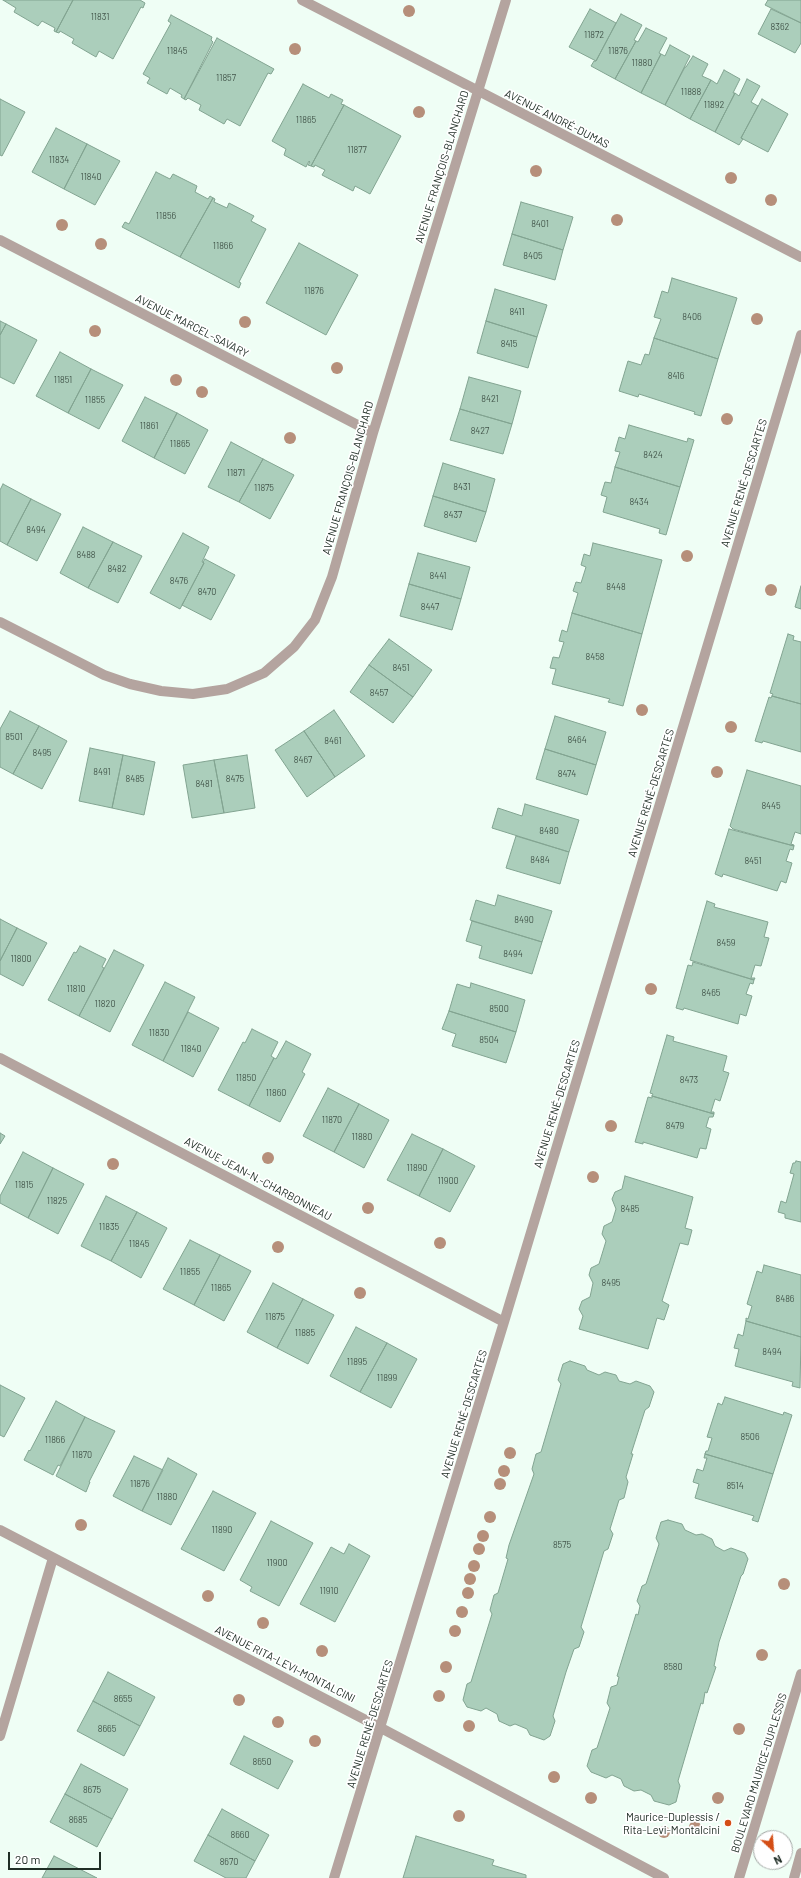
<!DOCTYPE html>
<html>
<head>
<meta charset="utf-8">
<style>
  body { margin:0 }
  #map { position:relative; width:801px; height:1878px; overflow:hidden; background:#effef5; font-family:Barlow,sans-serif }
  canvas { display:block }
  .north { position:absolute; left:753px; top:1830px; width:40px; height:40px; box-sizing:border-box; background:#fff; border:1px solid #a6aba8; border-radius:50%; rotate:154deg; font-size:11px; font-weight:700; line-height:16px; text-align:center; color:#202e26 }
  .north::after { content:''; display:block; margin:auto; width:14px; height:18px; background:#d44e15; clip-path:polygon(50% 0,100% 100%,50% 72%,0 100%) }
  .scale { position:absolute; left:8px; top:1852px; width:93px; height:18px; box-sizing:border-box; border:2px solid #202e26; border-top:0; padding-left:5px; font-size:12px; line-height:14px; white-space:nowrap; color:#202e26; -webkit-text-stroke:3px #fff; paint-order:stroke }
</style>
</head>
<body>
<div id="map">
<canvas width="801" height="1878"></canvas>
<div class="north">N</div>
<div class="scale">20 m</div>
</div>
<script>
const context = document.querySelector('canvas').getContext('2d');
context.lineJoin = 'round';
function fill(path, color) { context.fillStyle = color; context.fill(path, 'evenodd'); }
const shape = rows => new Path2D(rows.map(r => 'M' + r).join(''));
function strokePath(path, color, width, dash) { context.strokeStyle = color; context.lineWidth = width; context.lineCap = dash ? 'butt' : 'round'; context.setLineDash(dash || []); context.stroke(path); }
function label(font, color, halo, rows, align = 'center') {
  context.font = font + ' Barlow,sans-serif'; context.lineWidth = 3.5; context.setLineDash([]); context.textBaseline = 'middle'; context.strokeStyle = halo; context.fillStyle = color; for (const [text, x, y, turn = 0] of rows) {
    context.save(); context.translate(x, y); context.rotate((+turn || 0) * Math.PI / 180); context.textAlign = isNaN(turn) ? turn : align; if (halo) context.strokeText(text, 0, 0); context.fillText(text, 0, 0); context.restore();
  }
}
const building = shape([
  [3,0,73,0,56,32,54,31,55,28,42,21,38,26,14,12,16,8,3,0],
  [73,0,140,0,145,3,143,8,141,7,113,59,99,51,96,57,72,43,74,39,60,31,59,33,56,32,73,0],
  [768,0,801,0,801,23,765,5,768,0],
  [590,9,616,23,596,61,569,47,590,9],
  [771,9,801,23,801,43,795,53,758,34,771,9],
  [621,14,642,25,634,40,636,41,615,79,591,66,594,61,596,61,621,14],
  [171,15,212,37,211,40,213,42,184,99,181,97,182,95,170,88,167,94,147,83,150,78,143,74,171,23,168,21,171,15],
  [646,28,667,38,659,53,661,54,641,93,615,79,636,41,638,42,646,28],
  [217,38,274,69,271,74,268,73,240,126,227,119,224,124,199,110,201,105,188,98,186,100,184,99,217,38],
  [670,45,690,56,665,105,641,93,661,54,665,56,670,45],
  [693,56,708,64,702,76,711,80,690,119,665,105,685,67,686,67,693,56],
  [724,70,740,79,733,93,735,93,715,132,690,119,711,80,717,84,724,70],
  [747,79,760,86,751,102,758,106,741,138,743,139,739,145,715,132,735,93,739,96,747,79],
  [303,84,329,98,331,94,343,100,341,104,344,105,311,166,308,165,310,162,309,161,306,167,284,155,286,149,272,141,303,84],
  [0,99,25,112,2,156,0,155,0,99],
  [762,99,788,114,768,152,741,138,762,99],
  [344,105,401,136,370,194,355,186,353,191,322,175,325,170,315,165,314,167,311,166,344,105],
  [56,128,87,144,64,189,32,172,56,128],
  [87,144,120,161,95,205,64,189,87,144],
  [156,172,170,179,173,174,197,186,195,192,208,199,210,196,213,198,180,257,122,227,125,222,129,224,156,172],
  [213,198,215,199,214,202,227,208,229,203,254,216,251,221,266,229,239,282,241,283,239,288,180,257,213,198],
  [521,202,573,217,563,250,512,234,521,202],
  [512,234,563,250,555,280,503,265,512,234],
  [299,243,358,275,326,335,266,303,299,243],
  [672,278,737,298,718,359,654,338,661,319,654,317,662,291,668,293,672,278],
  [495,289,547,305,537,337,486,321,495,289],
  [0,321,6,324,0,335,0,321],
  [486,321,537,337,528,368,477,353,486,321],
  [6,324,37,340,14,384,0,377,0,335,6,324],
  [654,338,718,359,701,416,694,414,695,412,639,394,638,397,619,391,628,361,641,365,645,354,649,355,654,338],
  [60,352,91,369,68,413,36,396,60,352],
  [91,369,123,385,99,429,68,413,91,369],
  [469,377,521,391,512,424,460,409,469,377],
  [145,397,177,413,154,458,122,441,145,397],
  [460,409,512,424,503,454,450,440,460,409],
  [177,413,208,430,185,474,154,458,177,413],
  [629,425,687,442,688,438,694,440,680,487,615,467,620,452,615,451,619,437,625,439,629,425],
  [231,442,263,459,239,502,208,487,231,442],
  [263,459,294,475,270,519,239,502,263,459],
  [443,463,495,479,486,512,433,496,443,463],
  [615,467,680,487,666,535,659,533,660,529,603,512,607,497,601,495,605,482,611,483,615,467],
  [3,484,31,499,7,545,0,541,0,490,3,484],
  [433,496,486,512,476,542,424,526,433,496],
  [31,499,61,514,37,561,7,545,31,499],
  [83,527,113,542,88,588,60,573,83,527],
  [183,533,209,547,202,562,204,563,180,609,150,593,183,533],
  [113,542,142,556,118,603,88,588,113,542],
  [593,543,662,560,642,634,572,613,578,593,573,591,576,582,581,583,586,567,581,565,584,554,590,556,593,543],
  [418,553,470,567,461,599,409,584,418,553],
  [205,559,235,575,211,620,182,605,204,563,203,562,205,559],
  [409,584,461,599,452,630,400,616,409,584],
  [801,586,801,609,795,607,801,586],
  [572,613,642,634,623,706,608,702,610,699,552,684,556,669,550,668,553,657,559,658,564,642,559,641,562,630,567,632,572,613],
  [788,634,794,636,793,640,801,642,801,704,772,696,773,694,770,693,788,634],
  [389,639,432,670,413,697,369,665,389,639],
  [369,665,413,697,393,723,350,692,369,665],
  [772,696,801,704,801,752,763,741,762,743,755,741,769,697,771,698,772,696],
  [334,710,365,756,335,777,304,731,334,710],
  [10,711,39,726,13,774,0,767,0,729,10,711],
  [555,716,606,732,596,765,545,749,555,716],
  [39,726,67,741,42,789,13,774,39,726],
  [304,731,335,777,307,797,275,750,304,731],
  [90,748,123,755,112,808,79,801,90,748],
  [545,749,596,765,587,795,536,779,545,749],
  [123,755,155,762,144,815,112,808,123,755],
  [247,755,255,808,224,813,214,760,247,755],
  [214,760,224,813,192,818,183,765,214,760],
  [747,770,801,786,801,834,795,832,791,844,794,845,794,846,733,829,730,826,747,770],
  [525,804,579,820,569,852,492,828,498,808,522,816,525,804],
  [729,829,794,846,793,850,790,849,786,861,792,863,786,883,781,881,777,891,723,874,722,877,715,874,729,829],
  [516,836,569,852,560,884,506,868,516,836],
  [498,895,552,911,542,942,470,920,476,900,495,906,498,895],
  [707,901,715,904,714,907,768,922,764,937,769,938,761,966,755,965,751,978,755,978,754,980,690,960,707,901],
  [0,919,17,928,0,961,0,919],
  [472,921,542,942,532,974,479,958,482,946,466,941,472,921],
  [17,928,47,943,23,986,0,974,0,961,17,928],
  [80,946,106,959,102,967,104,968,79,1016,48,1000,74,952,76,953,80,946],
  [114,950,144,965,110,1032,79,1016,114,950],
  [693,962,754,980,753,984,750,983,746,994,752,996,746,1016,740,1014,738,1024,684,1008,683,1010,676,1008,688,965,692,966,693,962],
  [165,982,195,997,163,1061,132,1045,165,982],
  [471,983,525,1000,516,1032,449,1011,457,984,470,988,471,983],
  [449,1011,516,1032,506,1063,452,1046,456,1034,442,1029,449,1011],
  [188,1012,219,1028,193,1077,163,1061,188,1012],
  [252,1029,278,1042,271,1056,274,1058,249,1106,218,1090,243,1042,245,1043,252,1029],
  [667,1035,674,1037,673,1041,727,1056,723,1071,729,1073,720,1101,715,1099,711,1112,714,1112,714,1114,652,1096,653,1094,650,1093,667,1035],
  [286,1041,311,1054,302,1072,305,1074,280,1122,249,1106,274,1058,276,1059,286,1041],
  [328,1088,359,1104,334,1152,303,1136,328,1088],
  [652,1096,714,1114,713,1117,709,1117,706,1127,711,1129,706,1149,700,1148,697,1158,643,1142,643,1144,635,1142,648,1097,652,1098,652,1096],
  [359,1104,389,1120,364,1168,334,1152,359,1104],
  [0,1133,5,1136,0,1144,0,1133],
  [412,1134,443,1149,419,1196,387,1180,412,1134],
  [443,1149,475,1166,450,1212,419,1196,443,1149],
  [23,1152,53,1168,28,1218,0,1203,0,1196,23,1152],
  [796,1161,801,1162,801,1222,785,1218,785,1214,778,1212,781,1201,786,1203,794,1174,790,1173,793,1163,795,1163,796,1161],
  [53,1168,84,1184,58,1234,28,1218,53,1168],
  [625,1176,693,1197,685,1228,692,1230,688,1245,680,1243,662,1301,669,1305,664,1320,657,1318,648,1349,579,1329,583,1316,579,1309,582,1301,590,1297,593,1283,589,1275,591,1268,599,1264,606,1241,602,1234,604,1226,612,1222,616,1209,612,1199,615,1192,622,1189,625,1176],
  [106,1196,137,1212,111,1261,81,1246,106,1196],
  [137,1212,167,1228,141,1278,111,1261,137,1212],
  [190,1240,220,1255,194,1305,163,1289,190,1240],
  [220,1255,251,1271,224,1321,194,1305,220,1255],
  [764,1265,801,1275,801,1337,746,1321,746,1318,748,1319,752,1306,747,1304,757,1271,762,1273,764,1265],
  [273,1283,303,1299,277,1348,247,1332,273,1283],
  [303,1299,334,1315,308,1364,277,1348,303,1299],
  [746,1321,801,1337,800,1388,792,1386,793,1382,735,1366,739,1349,734,1348,738,1334,743,1336,746,1321],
  [356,1327,387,1343,360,1392,330,1376,356,1327],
  [387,1343,417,1359,391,1408,360,1392,387,1343],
  [570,1361,585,1366,587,1370,599,1375,605,1372,616,1375,619,1381,630,1384,636,1381,650,1386,654,1392,649,1407,645,1410,631,1454,633,1454,626,1477,628,1482,624,1498,619,1500,610,1529,613,1534,608,1549,604,1551,581,1627,584,1632,579,1647,574,1649,566,1672,553,1716,555,1721,550,1736,544,1740,530,1735,527,1729,515,1724,510,1726,499,1721,497,1714,486,1708,481,1711,467,1707,463,1700,467,1684,471,1682,492,1614,490,1610,494,1595,498,1593,508,1559,506,1558,509,1545,534,1474,532,1469,536,1454,541,1452,561,1384,558,1380,563,1364,570,1361],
  [0,1385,25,1398,4,1437,0,1435,0,1385],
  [725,1397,783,1415,784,1412,792,1415,773,1474,705,1454,706,1451,708,1451,712,1438,707,1437,718,1403,722,1405,725,1397],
  [56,1401,85,1417,60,1466,58,1465,53,1475,24,1460,29,1450,30,1451,56,1401],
  [85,1417,115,1431,89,1482,90,1482,86,1492,56,1476,85,1417],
  [705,1454,773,1474,758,1522,752,1520,754,1516,695,1498,699,1484,693,1482,697,1469,703,1471,707,1458,704,1458,705,1454],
  [134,1456,163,1470,142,1511,113,1496,134,1456],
  [168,1458,197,1474,171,1525,142,1511,168,1458],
  [213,1491,256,1513,224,1571,181,1549,213,1491],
  [668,1520,682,1524,685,1530,696,1535,702,1534,712,1539,715,1546,724,1551,731,1548,745,1553,748,1559,743,1574,741,1576,719,1642,714,1666,716,1667,707,1693,705,1692,703,1704,701,1703,678,1781,680,1786,676,1802,669,1805,654,1801,651,1795,641,1790,634,1791,624,1786,621,1779,612,1775,606,1778,591,1772,587,1766,592,1750,597,1748,610,1708,607,1703,611,1687,617,1685,619,1677,617,1676,636,1614,638,1615,640,1606,637,1601,642,1586,646,1584,659,1544,656,1538,661,1522,668,1520],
  [271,1521,313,1543,279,1606,250,1591,252,1587,240,1580,271,1521],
  [349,1544,370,1556,335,1622,300,1604,331,1547,344,1554,349,1544],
  [108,1672,155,1697,140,1726,93,1701,108,1672],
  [93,1701,140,1726,124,1756,77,1731,93,1701],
  [244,1736,293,1761,278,1789,230,1764,244,1736],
  [81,1764,128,1789,112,1819,65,1794,81,1764],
  [65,1794,112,1819,97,1847,50,1822,65,1794],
  [222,1809,269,1835,255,1861,208,1835,222,1809],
  [208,1835,255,1861,246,1878,226,1878,194,1861,208,1835],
  [416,1836,494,1860,492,1865,526,1875,526,1878,403,1878,416,1836],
  [54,1856,97,1878,42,1878,54,1856]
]);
const minor = shape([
  [0,240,373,433],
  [0,622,104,675,130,684,161,691,193,694,227,689,264,673,294,647,315,620,332,577,373,433,506,0],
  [0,1058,504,1322],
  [0,1530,381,1728,664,1878],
  [0,1736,53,1558],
  [334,1878,504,1322,801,335]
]);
const tertiary = shape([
  [302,0,801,257],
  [739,1878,801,1674],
  [794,1878,801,1853]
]);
const trees = [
  [409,11],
  [295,49],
  [419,112],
  [536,171],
  [731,178],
  [771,200],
  [617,220],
  [62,225],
  [101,244],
  [757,319],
  [245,322],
  [95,331],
  [337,368],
  [176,380],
  [202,392],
  [727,419],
  [290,438],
  [687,556],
  [771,590],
  [642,710],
  [731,727],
  [717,772],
  [651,989],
  [611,1126],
  [268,1158],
  [113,1164],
  [593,1177],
  [368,1208],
  [440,1243],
  [278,1247],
  [360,1293],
  [510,1453],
  [504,1471],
  [500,1484],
  [490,1517],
  [81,1525],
  [483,1536],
  [479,1549],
  [474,1566],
  [470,1579],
  [784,1584],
  [468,1593],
  [208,1596],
  [462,1612],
  [263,1623],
  [455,1631],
  [322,1651],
  [762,1655],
  [446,1667],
  [439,1696],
  [239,1700],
  [278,1722],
  [469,1726],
  [739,1729],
  [315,1741],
  [554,1777],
  [591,1798],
  [718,1798],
  [459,1816],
  [695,1827],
  [664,1832]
];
const markers = [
  [728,1823,4,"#d44e15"]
];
const numberNames = [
  ["11831",100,17],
  ["8362",780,27],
  ["11872",594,35],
  ["11845",177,51],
  ["11876",618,51],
  ["11880",642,63],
  ["11857",226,78],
  ["11888",691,92],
  ["11892",714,105],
  ["11865",306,120],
  ["11877",357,150],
  ["11834",59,160],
  ["11840",91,177],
  ["11856",166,216],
  ["8401",540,224],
  ["11866",223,246],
  ["8405",533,256],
  ["11876",314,291],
  ["8411",517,312],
  ["8406",692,317],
  ["8415",509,344],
  ["8416",676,376],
  ["11851",63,380],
  ["8421",490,399],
  ["11855",95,400],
  ["11861",149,426],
  ["8427",480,431],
  ["11865",180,444],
  ["8424",653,455],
  ["11871",236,473],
  ["8431",462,487],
  ["11875",264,488],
  ["8434",639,502],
  ["8437",453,515],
  ["8494",36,530],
  ["8488",86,555],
  ["8482",117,569],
  ["8441",438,576],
  ["8476",179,581],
  ["8448",616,587],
  ["8470",207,592],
  ["8447",430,607],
  ["8458",595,657],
  ["8451",401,668],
  ["8457",379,693],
  ["8501",14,737],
  ["8464",577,740],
  ["8461",333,741],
  ["8495",42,753],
  ["8467",303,760],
  ["8491",102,772],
  ["8474",567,774],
  ["8485",135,779],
  ["8475",235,779],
  ["8481",204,784],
  ["8445",771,806],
  ["8480",549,831],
  ["8484",540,860],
  ["8451",753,861],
  ["8490",524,920],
  ["8459",726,943],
  ["8494",513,954],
  ["11800",21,959],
  ["11810",76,989],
  ["8465",711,993],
  ["11820",105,1004],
  ["8500",499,1009],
  ["11830",159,1033],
  ["8504",489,1040],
  ["11840",191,1049],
  ["11850",246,1078],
  ["8473",689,1080],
  ["11860",276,1093],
  ["11870",332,1120],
  ["8479",675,1126],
  ["11880",362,1137],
  ["11890",417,1168],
  ["11900",448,1181],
  ["11815",24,1185],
  ["11825",57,1201],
  ["8485",630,1209],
  ["11835",109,1227],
  ["11845",139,1244],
  ["11855",190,1272],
  ["8495",611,1283],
  ["11865",221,1288],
  ["8486",785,1299],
  ["11875",275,1317],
  ["11885",305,1333],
  ["8494",772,1352],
  ["11895",357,1362],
  ["11899",387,1378],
  ["8506",750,1437],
  ["11866",55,1440],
  ["11870",82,1455],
  ["11876",140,1484],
  ["8514",735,1486],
  ["11880",167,1497],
  ["11890",222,1530],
  ["8575",562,1545],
  ["11900",277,1563],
  ["11910",329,1591],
  ["8580",673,1667],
  ["8655",123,1699],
  ["8665",107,1729],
  ["8650",262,1762],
  ["8675",92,1790],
  ["8685",78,1820],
  ["8660",240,1835],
  ["8670",229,1862]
];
const streetNames = [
  ["AVENUE ANDRÉ-DUMAS",557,119,27],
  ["AVENUE FRANÇOIS-BLANCHARD",442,167,-73],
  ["AVENUE MARCEL-SAVARY",192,326,27],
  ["AVENUE FRANÇOIS-BLANCHARD",348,478,-74],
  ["AVENUE RENÉ-DESCARTES",744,483,-73],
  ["AVENUE RENÉ-DESCARTES",651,793,-73],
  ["AVENUE RENÉ-DESCARTES",557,1104,-73],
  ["AVENUE JEAN-N.-CHARBONNEAU",258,1179,28],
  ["AVENUE RENÉ-DESCARTES",464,1414,-73],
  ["AVENUE RITA-LEVI-MONTALCINI",285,1664,27],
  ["AVENUE RENÉ-DESCARTES",370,1724,-73],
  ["BOULEVARD MAURICE-DUPLESSIS",759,1773,-73]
];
const poiNames = [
  ["Maurice-Duplessis /",720,1817],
  ["Rita-Levi-Montalcini",720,1830]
];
fill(building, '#abcebb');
strokePath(building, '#82a491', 1);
strokePath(minor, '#b4a49f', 10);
strokePath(tertiary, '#b4a49f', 10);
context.fillStyle = '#b68f7a';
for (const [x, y] of trees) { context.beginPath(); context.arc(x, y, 6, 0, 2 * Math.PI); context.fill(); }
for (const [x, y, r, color] of markers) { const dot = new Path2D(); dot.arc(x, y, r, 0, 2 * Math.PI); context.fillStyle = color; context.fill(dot); strokePath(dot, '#fff', 1.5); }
label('9px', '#43564b', null, numberNames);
label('11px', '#202e26', '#fff', streetNames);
label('11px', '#202e26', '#fff', poiNames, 'right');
</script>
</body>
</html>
